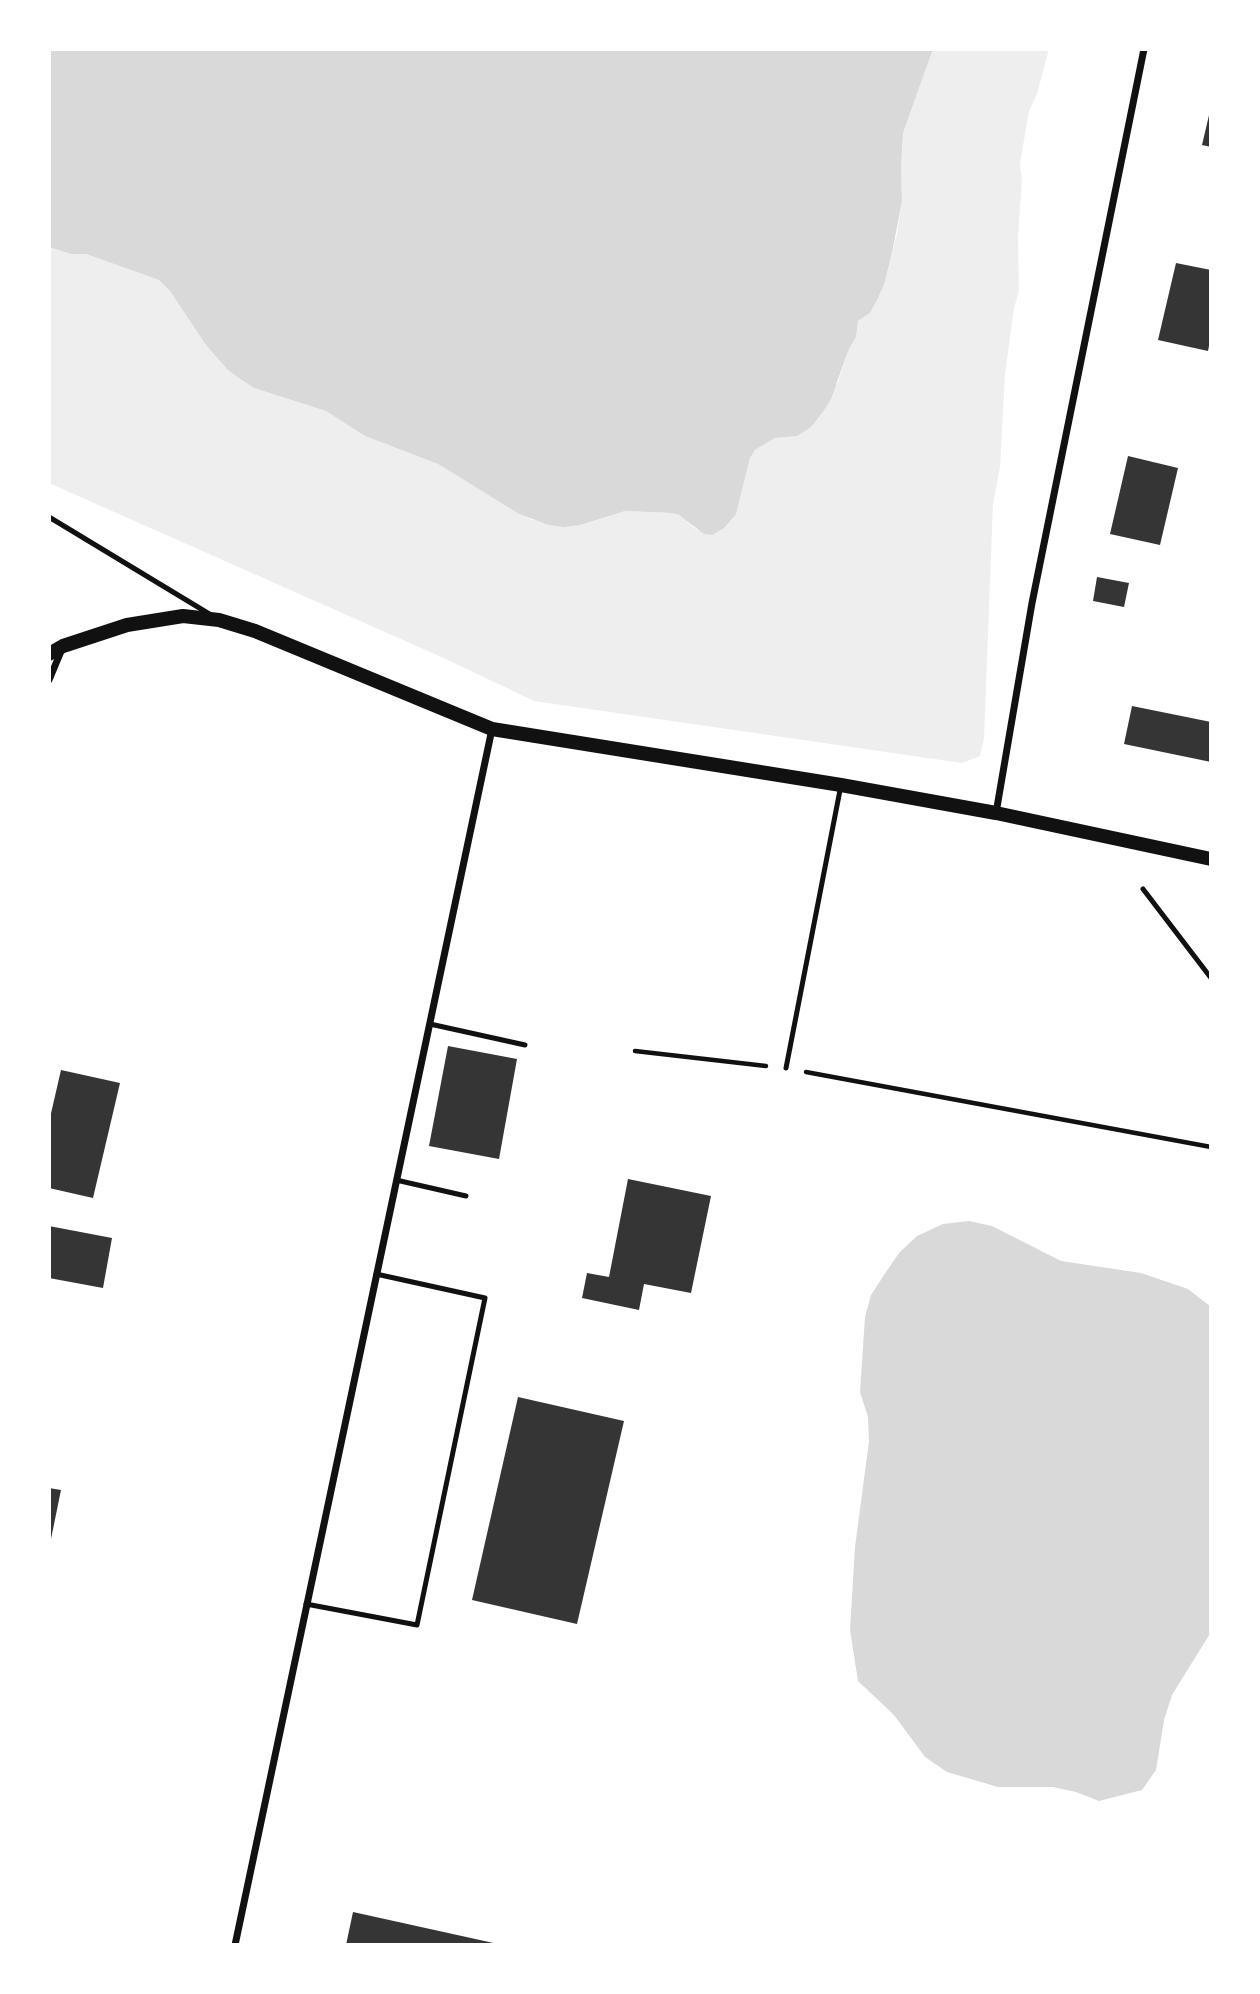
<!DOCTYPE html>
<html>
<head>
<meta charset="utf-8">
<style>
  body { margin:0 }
  #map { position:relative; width:1260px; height:1994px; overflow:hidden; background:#fff; font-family:Overpass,sans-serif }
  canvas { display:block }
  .frame { position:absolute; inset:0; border:51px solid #fff; pointer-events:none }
</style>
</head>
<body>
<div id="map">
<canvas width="1260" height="1994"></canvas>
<div class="frame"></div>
</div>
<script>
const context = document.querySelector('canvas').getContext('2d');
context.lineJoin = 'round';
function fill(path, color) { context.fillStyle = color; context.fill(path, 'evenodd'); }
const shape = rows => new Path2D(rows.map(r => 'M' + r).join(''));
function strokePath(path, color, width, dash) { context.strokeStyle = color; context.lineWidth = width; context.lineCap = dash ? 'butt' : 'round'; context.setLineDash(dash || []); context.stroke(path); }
const green = shape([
  [933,49,1049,49,1037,94,1029,111,1020,163,1022,180,1018,237,1019,291,1014,308,1005,374,1000,467,993,504,984,739,980,756,962,763,534,701,448,660,49,483,49,247,71,254,86,254,159,280,170,291,206,345,254,388,326,411,365,436,438,464,519,514,533,520,580,525,625,511,672,513,679,515,697,530,738,506,750,458,755,450,775,438,797,436,838,382,848,351,856,337,858,321,870,313,885,282,897,233,902,201,901,167,903,133]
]);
const water = shape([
  [49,49,933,49,903,133,901,167,902,201,893,248,885,282,878,298,870,313,858,321,856,337,848,351,831,399,822,413,811,427,797,436,775,438,755,450,750,458,736,514,724,528,712,535,704,534,679,515,672,513,625,511,580,525,564,527,549,525,519,514,438,464,365,436,326,411,254,388,242,380,228,370,206,345,170,291,159,280,86,254,71,254,49,247],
  [969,1221,992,1226,1061,1261,1141,1273,1188,1289,1211,1307,1211,1632,1172,1695,1164,1720,1156,1770,1142,1790,1099,1801,1076,1792,1053,1787,998,1787,947,1772,925,1757,894,1715,858,1681,850,1630,855,1547,869,1441,868,1417,860,1392,865,1317,871,1295,886,1272,899,1253,917,1236,943,1224]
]);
const building = shape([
  [1210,111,1211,111,1211,147,1202,145],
  [1176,263,1211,270,1211,336,1208,351,1158,340],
  [1128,456,1178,468,1160,545,1110,534],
  [1097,577,1129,583,1124,607,1093,601],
  [1132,706,1211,722,1211,762,1124,744],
  [448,1046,517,1059,499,1159,429,1146],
  [61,1070,120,1083,93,1198,49,1188,49,1122],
  [628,1179,711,1196,691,1293,644,1284,639,1310,582,1298,587,1273,609,1277],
  [49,1226,112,1238,103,1288,49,1278],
  [518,1397,624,1421,577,1624,472,1600],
  [49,1488,61,1490,51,1539,49,1539],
  [353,1912,498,1944,498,1945,346,1945]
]);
const path = shape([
  [635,1051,766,1066],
  [806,1072,1211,1147]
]);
const service = shape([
  [49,517,211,615],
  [1143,889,1211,978],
  [430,1024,525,1045],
  [786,1068,841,785],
  [396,1180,466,1196],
  [306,1604,417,1625,485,1298,376,1274]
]);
const minor = shape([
  [49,680,62,649],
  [996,813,1032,603,1144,49],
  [235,1945,492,729]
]);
const secondary = shape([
  [49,654,63,646,127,625,183,616,219,620,255,631,492,729,841,785,996,813,1211,859]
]);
fill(green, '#eee');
fill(water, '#d9d9d9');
fill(building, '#353535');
strokePath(path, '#111', 4.5);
strokePath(service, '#111', 5);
strokePath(minor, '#111', 7);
strokePath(secondary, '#111', 14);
</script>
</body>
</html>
